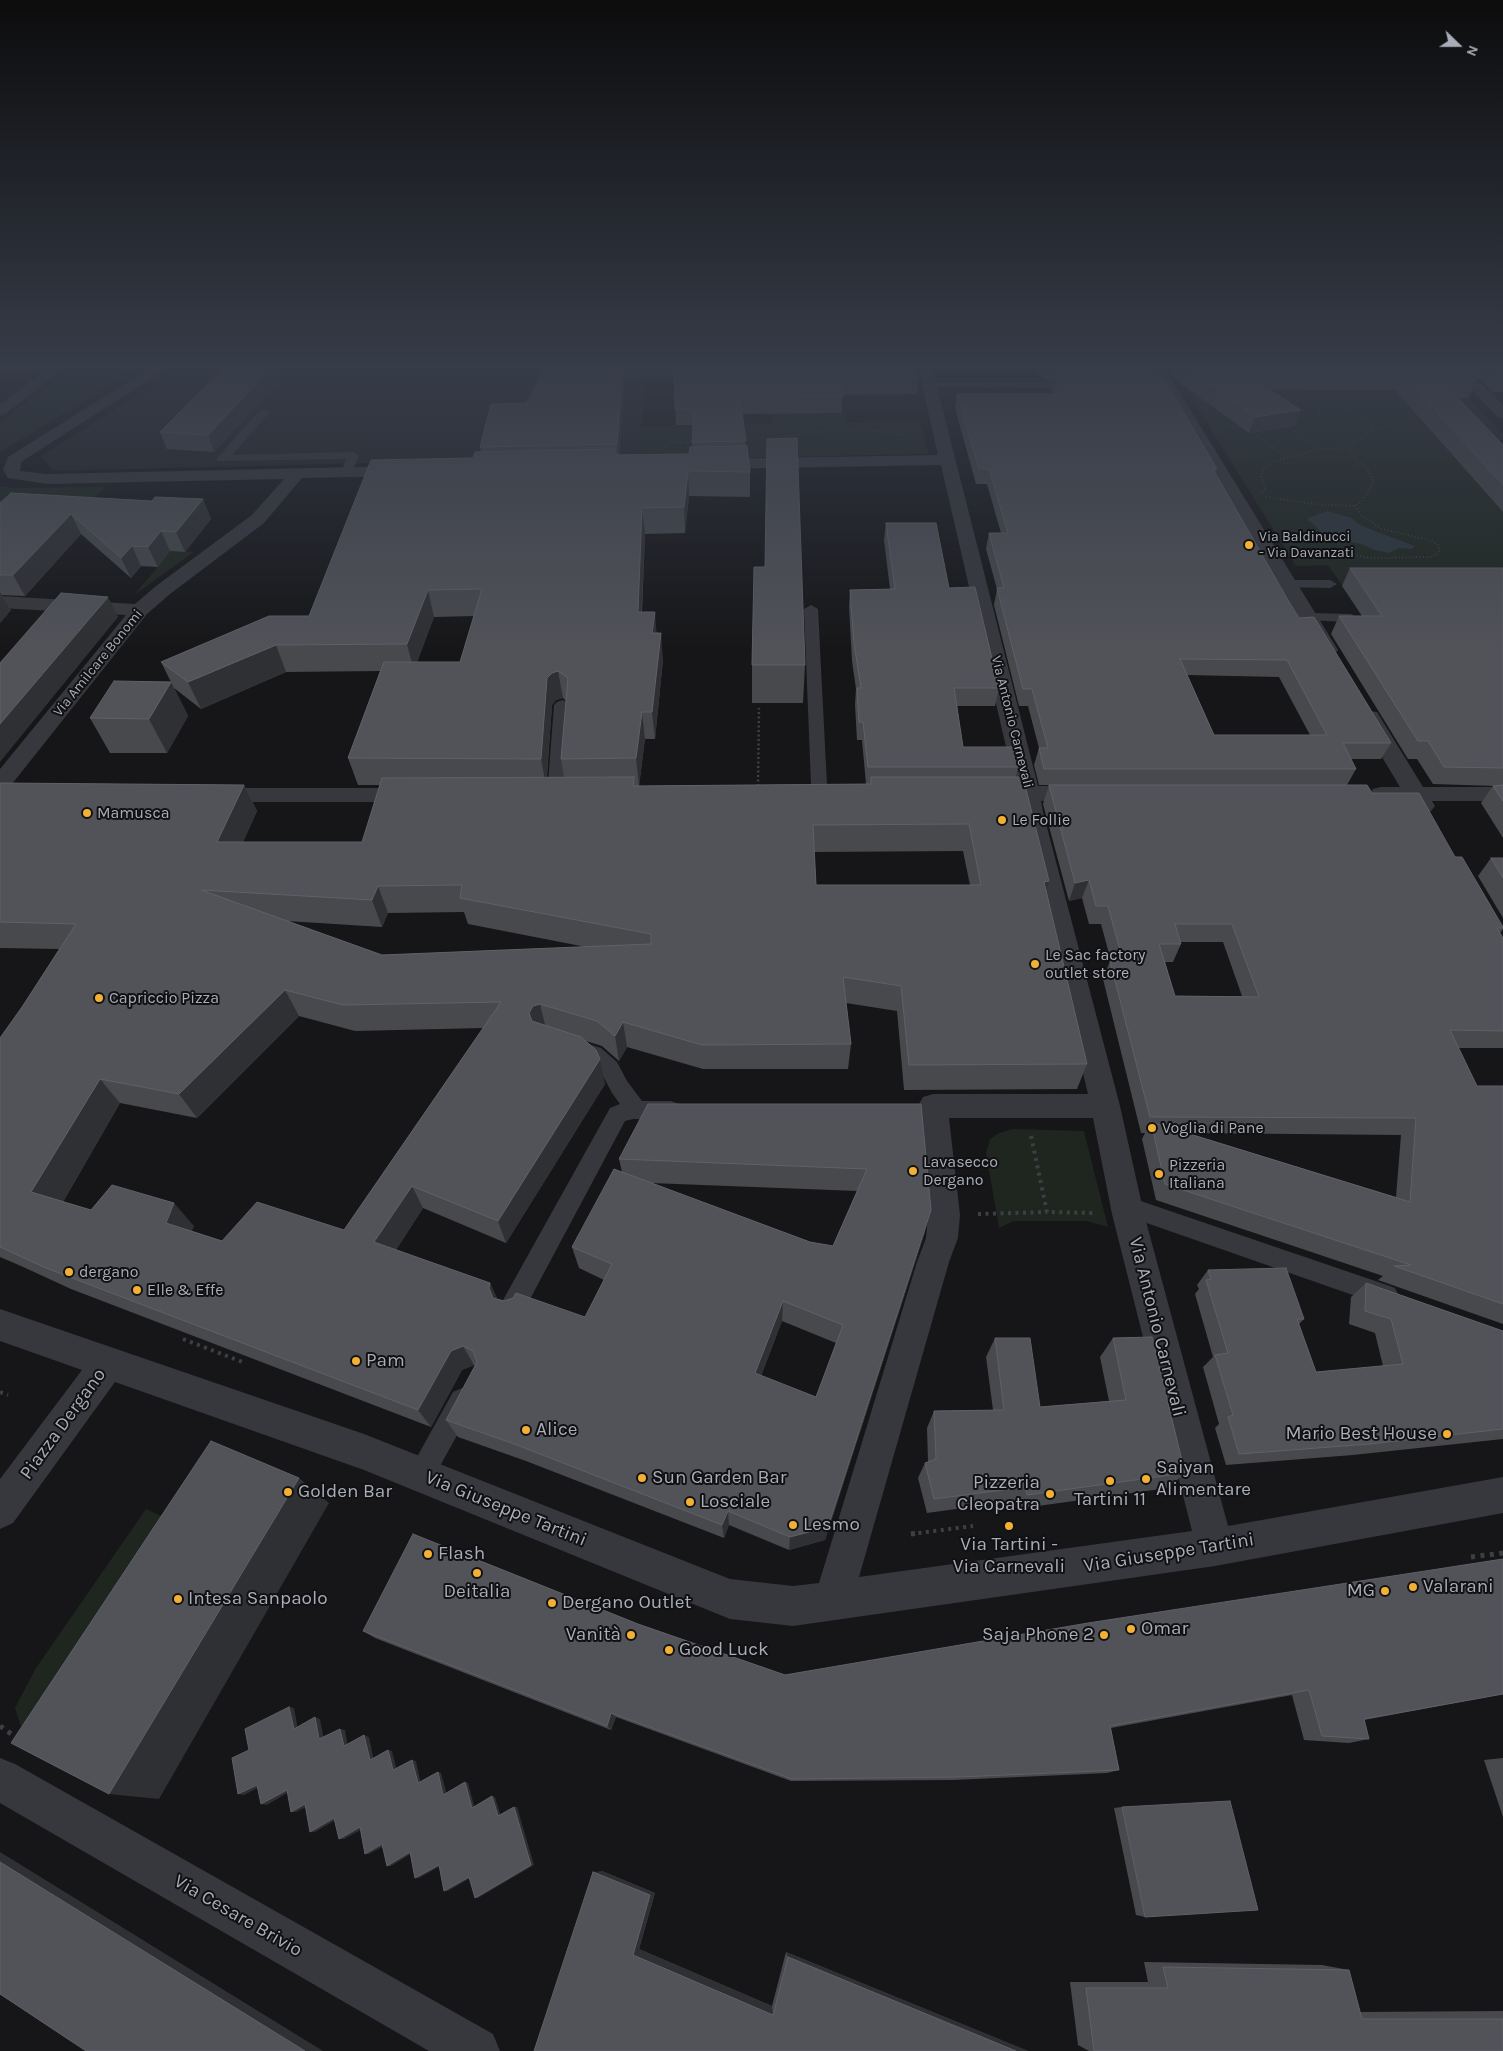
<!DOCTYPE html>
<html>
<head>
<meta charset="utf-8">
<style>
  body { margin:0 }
  #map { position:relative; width:1503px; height:2051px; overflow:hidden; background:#161618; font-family:Karla,sans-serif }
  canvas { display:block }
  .north { position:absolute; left:1433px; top:20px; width:50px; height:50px; -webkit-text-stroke:4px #111113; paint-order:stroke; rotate:112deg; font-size:14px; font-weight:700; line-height:20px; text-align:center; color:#a8adb8 }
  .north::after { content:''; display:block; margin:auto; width:18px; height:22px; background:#a8adb8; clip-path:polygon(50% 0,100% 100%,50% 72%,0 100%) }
</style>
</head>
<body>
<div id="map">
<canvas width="1503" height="2051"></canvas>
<div class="north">N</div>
</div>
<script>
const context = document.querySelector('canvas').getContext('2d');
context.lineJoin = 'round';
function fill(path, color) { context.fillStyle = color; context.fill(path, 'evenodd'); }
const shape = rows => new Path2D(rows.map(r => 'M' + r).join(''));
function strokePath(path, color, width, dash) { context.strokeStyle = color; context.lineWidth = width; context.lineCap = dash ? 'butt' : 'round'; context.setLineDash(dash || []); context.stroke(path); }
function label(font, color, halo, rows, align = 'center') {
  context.font = font + ' Karla,sans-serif'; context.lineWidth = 4; context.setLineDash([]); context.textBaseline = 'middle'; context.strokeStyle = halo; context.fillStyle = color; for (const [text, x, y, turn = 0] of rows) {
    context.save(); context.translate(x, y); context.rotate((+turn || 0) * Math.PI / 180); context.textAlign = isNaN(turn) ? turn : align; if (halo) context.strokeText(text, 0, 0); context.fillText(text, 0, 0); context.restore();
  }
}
const built = shape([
  [183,367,668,367,645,377,641,460,450,461,53,471,41,456]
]);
const green = shape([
  [74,367,141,367,0,452,0,422],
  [1311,390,1427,390,1434,398,1468,398,1503,434,1503,440,1440,441,1503,512,1503,585,1342,585,1328,565,1296,566,1189,394],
  [845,413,847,422,920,421,929,454,641,460,641,426,772,423,771,414],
  [363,432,359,444,296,446,301,435],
  [287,434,281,449,252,451,259,435],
  [0,486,13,488,105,487,76,516,0,512],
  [170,551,194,552,134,595,158,567],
  [1013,1129,1084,1131,1108,1227,1087,1221,1014,1221,999,1228,986,1153,990,1139,999,1133],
  [146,1509,183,1526,22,1730,15,1708,36,1668]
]);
const water = shape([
  [1327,511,1352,518,1357,523,1372,530,1415,546,1411,549,1399,548,1389,553,1374,550,1361,544,1330,539,1325,536,1312,523,1308,521,1308,518]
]);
const pathFar3 = shape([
  [1280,398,1312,398,1340,404,1364,418,1374,430],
  [1322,415,1318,411,1320,408,1327,404,1339,405],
  [1221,423,1242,428],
  [1289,427,1319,449],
  [1253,433,1285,456],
  [778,438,811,432,876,431,906,435],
  [655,457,656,453,670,443,694,442],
  [1262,492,1266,488,1261,477,1264,468,1275,461,1320,449,1349,448],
  [1266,497,1313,504,1355,506,1362,501,1374,482,1368,470,1356,460,1349,448,1356,440,1372,431,1421,415],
  [1298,549,1319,554,1348,554,1371,558,1430,557,1437,554,1440,550,1438,545,1430,540,1382,529,1361,515,1355,506]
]);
const pathFar2 = shape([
  [758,786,759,708]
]);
const pathFar1 = shape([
  [1031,1136,1047,1212,1093,1213],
  [978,1214,1047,1212],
  [183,1339,245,1363],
  [0,1392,8,1395],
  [911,1534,973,1526]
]);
const path = shape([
  [911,1534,918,1533],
  [1471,1557,1503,1553],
  [0,1726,17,1738]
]);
const service = shape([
  [929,382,1079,382,1084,385,1079,388,925,387,924,385,925,383,929,382],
  [264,409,270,412,232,455,353,452,359,455,351,476,343,476,341,473,346,459,218,461,216,459,218,457,260,410,264,409],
  [1288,580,1330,580,1337,584,1330,588,1283,587,1281,584,1283,581,1288,580],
  [811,605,818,609,827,785,825,789,819,790,813,789,811,785,804,609,811,605],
  [1308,613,1351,614,1358,618,1351,622,1303,620,1301,617,1303,614,1308,613],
  [562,700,567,702,570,705,563,796,561,800,555,801,549,800,547,796,554,705,557,702,562,700],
  [576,1040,601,1048,617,1062,627,1081,642,1101,671,1101,679,1104,682,1110,679,1116,671,1119,633,1119,625,1121,521,1316,512,1319,503,1316,500,1308,503,1300,610,1108,620,1104,612,1093,602,1074,587,1060,569,1054,566,1048,569,1042,576,1040],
  [1126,1196,1387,1285,1395,1288,1399,1296,1395,1304,1387,1307,1118,1213,1115,1206,1118,1199,1126,1196],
  [462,1388,471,1392,475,1401,471,1410,430,1484,421,1488,412,1484,408,1475,412,1466,453,1392,462,1388]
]);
const minor = shape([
  [50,367,66,367,5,414,0,416,0,404,50,367],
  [152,367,169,367,21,462,20,471,47,474,402,466,408,468,410,471,408,474,402,476,302,478,264,523,170,594,147,614,8,789,0,791,0,769,126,615,0,608,0,596,135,604,156,586,252,515,284,479,47,484,8,478,3,470,8,457,152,367],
  [918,367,932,367,1038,786,1083,786,1091,788,1094,793,1091,798,1083,800,1041,801,1043,812,1120,1106,1144,1214,1228,1526,1503,1477,1503,1513,1215,1566,793,1626,730,1619,364,1470,115,1382,13,1523,0,1529,0,1479,82,1370,0,1341,0,1309,364,1434,730,1579,793,1586,819,1583,917,1262,926,1238,928,1215,918,1106,923,1097,933,1094,1088,1094,1018,801,989,801,981,799,978,794,981,789,989,787,1015,786,941,465,713,469,707,467,705,464,707,461,713,459,938,455,918,367],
  [949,1118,1093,1118,1112,1214,1192,1531,859,1577,949,1262,958,1238,960,1215,949,1118],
  [1150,367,1164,367,1338,650,1335,654,1328,656,1321,654,1318,650,1150,367],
  [1449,367,1464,367,1503,405,1503,419,1498,417,1449,367],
  [1369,711,1377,712,1423,787,1503,787,1503,801,1432,801,1435,806,1431,811,1423,814,1415,811,1409,801,1381,801,1373,799,1370,794,1373,789,1381,787,1400,787,1358,717,1361,712,1369,711],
  [211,788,413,788,421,790,424,795,421,800,413,802,211,802,203,800,200,795,203,790,211,788],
  [0,1758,15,1764,493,2034,500,2051,429,2051,0,1803,0,1758]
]);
const wall = shape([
  [0,367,47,367,40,372],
  [545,367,915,367,919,378,917,394,842,395,842,413,742,414,746,446,750,472,750,497,689,496,685,533,645,534,642,612,657,633,663,660,655,739,645,739,639,786,866,784,862,740,857,740,855,705,856,689,852,661,849,607,850,590,890,589,884,540,886,523,949,588,999,688,995,706,957,706,963,747,1018,767,1016,777,1046,892,1087,1064,1077,1089,904,1090,897,1011,846,1003,851,1044,848,1069,703,1069,627,1047,619,1061,602,1046,586,1041,605,1084,506,1243,423,1208,396,1250,490,1283,497,1299,585,1317,604,1280,579,1268,572,1247,622,1172,619,1159,921,1104,925,1232,825,1540,789,1550,729,1525,724,1538,526,1461,458,1437,446,1420,475,1366,474,1365,462,1370,431,1427,71,1289,21,1266,0,1257,0,1038,22,1007,59,949,0,948,0,783,244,785,257,811,243,842,362,842,380,785,358,785,348,758,380,671,286,672,201,709,174,688,188,716,167,753,110,753,90,718,171,682,161,662,309,616,473,458,481,452,480,447,527,403],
  [674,377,676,425,693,425,692,447,689,454,619,455,625,378],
  [474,616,460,662,417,662,434,617],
  [563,698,566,701,561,759,564,777,547,777,552,705,556,700],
  [963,851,970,885,816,885,814,852],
  [464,912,468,924,586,947,382,955,287,921,382,927,388,913],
  [299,1016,355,1031,483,1028,344,1230,222,1241,191,1231,194,1226,91,1210,63,1202,120,1103,197,1118],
  [651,1183,857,1191,833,1246,810,1242],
  [782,1321,836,1343,816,1397,761,1376],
  [1034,367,1154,367,1153,372,1217,469,1215,473,1288,600,1299,618,1391,743,1381,759,1351,759,1356,769,1347,785,1039,785,1034,765,1039,748,1028,706,1019,706,994,605,997,589,986,549,989,533,1001,533,987,484,976,484,955,408,957,394,1054,394,1052,391,1054,381,1045,381],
  [1187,675,1279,677,1310,735,1214,735],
  [1166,367,1503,367,1503,392,1493,392,1478,378,1468,398,1458,398,1503,445,1503,512,1395,390,1271,390,1301,410,1295,426,1249,433,1174,379],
  [277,383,214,452,167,449,160,432],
  [203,499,211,519,185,552,170,551,158,567,141,566,131,578,81,534,25,596,2,595,11,610,0,623,0,503,152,501],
  [765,567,805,665,803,703,752,703,752,665],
  [1350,568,1503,568,1503,838,1481,803,1493,786,1496,786,1433,784,1417,759,1408,759,1331,634,1339,616,1362,616,1342,586],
  [1049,785,1372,793,1455,857,1503,927,1503,929,1500,933,1503,938,1503,1048,1458,1048,1477,1086,1503,1086,1503,1324,1378,1280,1383,1276,1156,1200,1142,1139,1145,1133,1141,1133,1103,979,1110,961,1111,961,1101,924,1089,924,1082,898,1069,901,1043,804],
  [1181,942,1223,942,1242,996,1175,996,1165,962,1173,962,1181,944],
  [1187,1133,1401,1135,1396,1197],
  [1491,858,1503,858,1503,918,1478,876],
  [1208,1270,1304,1319,1299,1324,1316,1372,1383,1366,1375,1333,1349,1324,1351,1297,1366,1283,1503,1331,1503,1439,1353,1455,1226,1465,1215,1428,1219,1424,1203,1367,1213,1357,1195,1294,1199,1289,1197,1285],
  [995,1338,1040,1407,1109,1401,1100,1357,1113,1338,1185,1473,1168,1488,1016,1509,1014,1501,927,1513,918,1478,925,1463,928,1462,927,1428,934,1411,993,1410,986,1357],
  [1503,1559,1503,1694,1364,1720,1369,1739,1349,1743,1304,1740,1292,1695,1111,1728,1119,1770,1107,1773,954,1780,791,1781,616,1717,611,1730,375,1638,363,1631,638,1624,785,1675],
  [1503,1758,1503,1817,1484,1760],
  [1122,1807,1145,1917,1136,1915,1114,1808],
  [602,1871,655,1893,639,1949,772,2006,786,1952,1028,2051,534,2051],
  [1144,1962,1322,1965,1349,1970,1360,2012,1503,2011,1503,2051,1089,2051,1078,2045,1070,1982,1148,1982]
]);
const shadedWall = shape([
  [37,367,47,367,40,372],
  [272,367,277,383,214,452,208,435],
  [623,367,624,367,625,378,618,460,617,444],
  [1301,410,1295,426,1249,433,1255,417],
  [688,471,689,496,685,533,684,507],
  [203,499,211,519,185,552,176,532],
  [642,508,645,534,640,639,638,612],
  [71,514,81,534,25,596,13,575],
  [161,531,170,551,158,567,148,547],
  [132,546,141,566,131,578,121,558],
  [428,590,434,617,414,671,407,644],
  [0,592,11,610,0,623],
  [108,597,118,617,0,762,0,724],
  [655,612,657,639,652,633],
  [661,633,663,660,655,739,652,712],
  [276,645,286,672,201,709,188,682],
  [558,671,563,698,556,700,552,705,546,786,541,759,547,678,552,673],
  [171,682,188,716,167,753,149,719],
  [642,712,645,739,639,786,636,758],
  [244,785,257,811,231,869,217,842],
  [1089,880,1082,898,1069,901,1075,883],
  [1049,881,1041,908,1044,882],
  [378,886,388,913,382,927,372,900],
  [285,990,299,1016,197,1118,179,1094],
  [540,1004,546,1029,535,1038,529,1013,533,1006],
  [623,1022,627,1047,619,1061,615,1036],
  [600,1059,605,1084,506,1243,498,1221],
  [100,1079,120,1103,56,1214,31,1192],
  [412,1186,423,1208,388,1263,374,1242],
  [174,1203,194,1226,186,1244,166,1223],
  [931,1210,925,1232,825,1540,789,1550,790,1537],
  [490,1283,500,1304,498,1309,489,1288],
  [783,1301,782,1321,755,1392,755,1373],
  [463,1346,474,1365,462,1370,431,1427,418,1410,451,1351],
  [299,1478,329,1503,159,1799,109,1794],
  [728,1511,729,1525,724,1538,722,1525],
  [289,1707,294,1708,298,1730,294,1729],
  [611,1713,616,1717,611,1730,607,1726],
  [315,1717,320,1719,324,1740,319,1739],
  [340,1729,345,1730,348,1747,344,1746],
  [364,1735,369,1737,374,1761,370,1760],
  [388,1750,392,1751,397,1771,393,1770],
  [412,1760,416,1761,421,1784,418,1783],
  [438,1772,441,1773,447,1795,443,1795],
  [465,1782,468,1783,475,1809,472,1808],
  [257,1785,263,1785,244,1795,238,1794],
  [287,1790,292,1790,267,1805,261,1804],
  [492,1796,495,1797,501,1817,498,1816],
  [305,1804,310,1805,296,1812,291,1812],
  [514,1807,517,1807,534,1865,478,1898,475,1898],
  [334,1818,339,1818,315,1832,310,1832],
  [360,1827,364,1828,344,1839,339,1839],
  [382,1844,386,1845,369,1854,365,1854],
  [0,1852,323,2051,305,2051,0,1862],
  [410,1852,414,1852,391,1866,387,1866],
  [439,1865,442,1865,419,1878,415,1878],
  [602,1871,655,1893,639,1949,772,2006,773,2015,633,1955,593,1872],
  [469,1877,472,1877,448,1891,444,1891],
  [786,1952,1028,2051,1016,2051,788,1957]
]);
const building = shape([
  [225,367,272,367,208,435,160,432,225,367],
  [545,367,623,367,617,444,480,447,491,404,527,403,545,367],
  [674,367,915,367,919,378,841,379,843,397,740,398,746,441,692,442,694,409,675,409,674,367],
  [1183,367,1469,367,1479,377,1470,377,1476,382,1443,382,1503,445,1503,485,1402,374,1247,375,1301,410,1255,417,1183,367],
  [1490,367,1503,367,1503,377,1501,377,1490,367],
  [1160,372,1217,469,1213,469,1288,600,1299,618,1314,617,1391,743,1343,743,1356,769,1044,769,1039,748,1048,748,1032,689,1023,689,997,588,1004,588,989,533,1008,533,989,469,979,469,957,394,1069,394,1055,376,1160,372],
  [1180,659,1287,660,1327,735,1214,735,1180,659],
  [797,438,805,665,752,665,754,567,765,567,767,439,797,438],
  [747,446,750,472,688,471,684,507,642,508,638,612,655,612,652,633,661,633,652,712,642,712,636,758,561,759,568,678,558,671,552,673,547,678,541,759,348,758,384,662,460,662,482,589,428,590,407,644,276,645,188,682,161,662,269,616,309,616,371,460,473,458,475,452,615,449,614,455,689,454,690,447,747,446],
  [11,493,152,501,155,497,203,499,176,532,161,531,148,547,132,546,121,558,71,514,13,575,0,575,0,503,11,493],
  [886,523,936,523,949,588,975,587,999,688,954,688,963,747,1013,747,1018,767,868,767,863,722,859,722,857,688,861,688,854,643,850,590,895,589,886,523],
  [1350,568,1503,568,1503,768,1444,767,1428,741,1418,741,1339,616,1382,616,1350,568],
  [61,593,108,597,0,724,0,663,61,593],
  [114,681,171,682,149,719,90,718,114,681],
  [634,777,633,786,871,784,871,777,1023,777,1049,881,1044,882,1087,1064,909,1065,901,986,843,977,851,1044,702,1045,623,1022,615,1036,597,1021,540,1004,533,1006,529,1013,532,1021,581,1037,596,1050,600,1059,498,1221,412,1186,374,1242,490,1283,489,1288,493,1298,504,1301,513,1298,516,1293,585,1317,612,1264,572,1247,614,1169,810,1242,833,1246,867,1169,619,1159,648,1104,921,1104,931,1210,828,1527,790,1537,728,1511,722,1525,517,1445,446,1420,477,1362,473,1351,463,1346,451,1351,418,1410,46,1268,0,1247,0,1038,22,1007,76,924,0,922,0,783,244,785,217,842,362,842,382,778,634,777],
  [969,824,981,885,816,885,813,825,969,824],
  [462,885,460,898,651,934,651,944,382,955,201,890,372,900,378,886,462,885],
  [285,990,343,1005,501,1002,344,1230,257,1202,222,1241,166,1223,174,1203,112,1185,91,1210,31,1192,100,1079,179,1094,285,990],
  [783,1301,843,1325,816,1397,755,1373,783,1301],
  [1049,785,1367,785,1372,793,1419,793,1455,857,1462,857,1503,927,1503,928,1497,928,1503,938,1503,1031,1450,1030,1477,1086,1503,1086,1503,1304,1394,1266,1411,1265,1165,1184,1151,1122,1410,1202,1416,1118,1150,1117,1110,961,1123,961,1108,906,1096,906,1089,880,1075,883,1049,785],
  [1175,924,1232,924,1259,997,1175,996,1159,944,1181,944,1175,924],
  [1503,785,1503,801,1493,786,1503,785],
  [1491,858,1503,858,1503,878,1491,858],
  [1286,1268,1304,1319,1297,1319,1316,1372,1403,1364,1391,1319,1365,1311,1366,1283,1503,1331,1503,1429,1370,1444,1239,1454,1228,1417,1233,1415,1215,1355,1228,1353,1206,1280,1211,1279,1208,1270,1286,1268],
  [1152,1337,1185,1473,1027,1495,1025,1487,934,1499,925,1463,936,1459,934,1411,1004,1410,995,1338,1030,1338,1040,1407,1126,1400,1113,1338,1152,1337],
  [211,1441,299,1478,109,1794,11,1743,211,1441],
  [413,1534,638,1624,785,1675,1088,1623,1503,1559,1503,1694,1364,1719,1369,1739,1322,1736,1309,1690,1110,1726,1119,1770,960,1777,792,1779,611,1713,607,1726,363,1631,413,1534],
  [289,1707,294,1729,315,1717,319,1739,340,1729,344,1746,364,1735,370,1760,388,1750,393,1770,412,1760,418,1783,438,1772,443,1795,465,1782,472,1808,492,1796,498,1816,514,1807,531,1865,475,1898,469,1877,444,1891,439,1865,415,1878,410,1852,387,1866,382,1844,365,1854,360,1827,339,1839,334,1818,310,1832,305,1804,291,1812,287,1790,261,1804,257,1785,238,1794,232,1758,249,1750,245,1729,289,1707],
  [1230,1801,1258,1910,1145,1917,1122,1807,1230,1801],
  [0,1862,305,2051,86,2051,0,1994,0,1862],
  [593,1872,650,1895,633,1955,773,2015,788,1957,1016,2051,534,2051,593,1872],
  [1163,1967,1349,1970,1362,2019,1503,2019,1503,2051,1094,2051,1086,1988,1168,1988,1163,1967]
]);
const markers = [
  [1249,545,5,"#f2b134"],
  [87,813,5,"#f2b134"],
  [1002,820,5,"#f2b134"],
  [1035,964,5,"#f2b134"],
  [99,998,5,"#f2b134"],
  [1152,1128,5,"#f2b134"],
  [913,1171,5,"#f2b134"],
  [1159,1174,5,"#f2b134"],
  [69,1272,5,"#f2b134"],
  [137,1290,5,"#f2b134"],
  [356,1361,5,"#f2b134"],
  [526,1430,5,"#f2b134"],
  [1447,1434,5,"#f2b134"],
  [642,1478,5,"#f2b134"],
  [1146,1479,5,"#f2b134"],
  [1110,1481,5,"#f2b134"],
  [288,1492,5,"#f2b134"],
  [1050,1494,5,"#f2b134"],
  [690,1502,5,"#f2b134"],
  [793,1525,5,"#f2b134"],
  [1009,1526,5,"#f2b134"],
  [428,1554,5,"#f2b134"],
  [477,1573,5,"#f2b134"],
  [1413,1587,5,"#f2b134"],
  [1385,1591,5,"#f2b134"],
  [178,1599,5,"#f2b134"],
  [552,1603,5,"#f2b134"],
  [1131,1629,5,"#f2b134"],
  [631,1635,5,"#f2b134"],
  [1104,1635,5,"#f2b134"],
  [669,1650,5,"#f2b134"]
];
const farPoinames = [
  ["Via Baldinucci",1259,537],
  ["- Via Davanzati",1259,553]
];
const farStreetnames = [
  ["Via Amilcare Bonomi",98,663,-51],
  ["Via Antonio Carnevali",1012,722,76]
];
const poiNames = [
  ["Mamusca",97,813],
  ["Le Follie",1012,820],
  ["Le Sac factory",1045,955],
  ["outlet store",1045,973],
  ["Capriccio Pizza",109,998],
  ["Voglia di Pane",1162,1128],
  ["Lavasecco",923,1162],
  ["Dergano",923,1180],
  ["Pizzeria",1169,1165],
  ["Italiana",1169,1183],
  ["dergano",79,1272],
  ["Elle & Effe",147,1290]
];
const nearStreetnames = [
  ["Via Antonio Carnevali",1157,1327,76],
  ["Piazza Dergano",63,1424,-54],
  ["Via Giuseppe Tartini",506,1509,22],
  ["Via Giuseppe Tartini",1169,1553,-9],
  ["Via Cesare Brivio",238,1916,30]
];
const nearPoinames = [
  ["Pam",366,1361],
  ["Alice",536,1430],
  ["Mario Best House",1437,1434,"right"],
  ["Saiyan",1156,1468],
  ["Alimentare",1156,1490],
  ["Sun Garden Bar",652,1478],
  ["Pizzeria",1040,1483,"right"],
  ["Cleopatra",1040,1505,"right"],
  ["Golden Bar",298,1492],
  ["Tartini 11",1110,1500,"center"],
  ["Losciale",700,1502],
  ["Lesmo",803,1525],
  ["Via Tartini -",1009,1545,"center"],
  ["Via Carnevali",1009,1567,"center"],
  ["Flash",438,1554],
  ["Valarani",1423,1587],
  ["MG",1375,1591,"right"],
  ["Deitalia",477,1592,"center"],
  ["Intesa Sanpaolo",188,1599],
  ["Dergano Outlet",562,1603],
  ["Omar",1141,1629],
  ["Vanità",621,1635,"right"],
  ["Saja Phone 2",1094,1635,"right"],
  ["Good Luck",679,1650]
];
fill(built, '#222225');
fill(green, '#1e261f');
fill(water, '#2c353c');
strokePath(pathFar3, '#3d3f44', 2, [1, 2.5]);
strokePath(pathFar2, '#3d3f44', 2.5, [2, 2.5]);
strokePath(pathFar1, '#3d3f44', 4, [3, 4.5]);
strokePath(path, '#3d3f44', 5, [4, 5.5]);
fill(service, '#37383d');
fill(minor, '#37383d');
fill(wall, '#47494d');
fill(shadedWall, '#2f3033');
fill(building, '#525359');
strokePath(building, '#5f6168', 1);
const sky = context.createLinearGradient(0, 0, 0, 654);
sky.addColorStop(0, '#0c0c0d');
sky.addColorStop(0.56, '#363c48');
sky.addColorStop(1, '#363c4800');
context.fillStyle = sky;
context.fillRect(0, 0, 1503, 654);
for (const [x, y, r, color] of markers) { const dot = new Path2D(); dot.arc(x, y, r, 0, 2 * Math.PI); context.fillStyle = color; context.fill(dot); strokePath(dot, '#111113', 2); }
label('14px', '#a8adb8', '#111113', farPoinames, 'left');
label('14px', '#a8adb8', '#111113', farStreetnames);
label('16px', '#a8adb8', '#111113', poiNames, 'left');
label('19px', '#a8adb8', '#111113', nearStreetnames);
label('19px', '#a8adb8', '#111113', nearPoinames, 'left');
</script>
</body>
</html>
